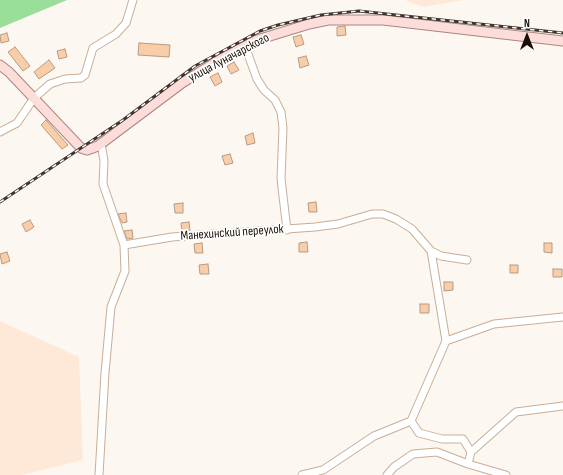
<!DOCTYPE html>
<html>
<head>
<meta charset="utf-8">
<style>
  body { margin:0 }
  #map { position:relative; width:563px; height:475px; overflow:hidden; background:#fdf7f2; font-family:"Sofia Sans Condensed",sans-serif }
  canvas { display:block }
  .north { position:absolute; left:507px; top:16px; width:40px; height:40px; -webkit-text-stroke:3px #fff; paint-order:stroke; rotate:0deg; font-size:11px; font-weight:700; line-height:16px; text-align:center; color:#1a1008 }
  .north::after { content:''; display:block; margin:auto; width:14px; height:18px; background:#1a1008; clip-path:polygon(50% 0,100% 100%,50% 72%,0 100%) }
</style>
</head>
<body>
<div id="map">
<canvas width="563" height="475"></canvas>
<div class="north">N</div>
</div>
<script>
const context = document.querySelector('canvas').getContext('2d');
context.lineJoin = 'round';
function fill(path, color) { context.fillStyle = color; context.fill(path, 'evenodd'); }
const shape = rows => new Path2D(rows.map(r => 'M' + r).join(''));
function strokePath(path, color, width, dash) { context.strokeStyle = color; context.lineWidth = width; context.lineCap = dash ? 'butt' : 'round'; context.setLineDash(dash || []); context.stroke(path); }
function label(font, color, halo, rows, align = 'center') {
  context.font = font + ' "Sofia Sans Condensed",sans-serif'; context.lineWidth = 3.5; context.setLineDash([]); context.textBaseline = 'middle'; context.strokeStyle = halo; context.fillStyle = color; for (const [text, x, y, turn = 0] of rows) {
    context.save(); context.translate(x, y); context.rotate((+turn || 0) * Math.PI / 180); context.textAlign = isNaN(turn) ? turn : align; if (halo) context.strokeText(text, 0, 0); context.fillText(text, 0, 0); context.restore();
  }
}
const built = shape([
  [405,0,463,0,423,7],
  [0,321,79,357,83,460,22,475,0,475]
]);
const forest = shape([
  [0,0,67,0,0,28]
]);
const building = shape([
  [345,26,346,35,337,36,337,27,345,26],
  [7,33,9,41,1,43,0,35,7,33],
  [301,35,304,44,296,47,293,37,301,35],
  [139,43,170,45,169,57,138,55,139,43],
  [15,47,30,66,23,71,8,52,15,47],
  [65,49,67,57,59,59,57,51,65,49],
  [306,56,309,65,300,68,298,58,306,56],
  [49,60,55,68,39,79,34,72,49,60],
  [234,62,239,70,231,74,227,66,234,62],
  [218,73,222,82,215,86,210,77,218,73],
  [46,120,68,145,62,149,41,125,46,120],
  [253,133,255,143,247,145,245,136,253,133],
  [230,154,233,163,225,165,222,156,230,154],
  [316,202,317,212,309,212,308,203,316,202],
  [183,203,183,213,175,213,174,204,183,203],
  [126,213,127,222,122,223,118,214,126,213],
  [30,220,34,227,26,232,22,224,30,220],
  [189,222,190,231,182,231,181,223,189,222],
  [132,230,133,238,127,239,124,231,132,230],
  [307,242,308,252,299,252,299,243,307,242],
  [202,243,203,253,195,253,194,244,202,243],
  [544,243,552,243,552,253,544,252,544,243],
  [7,252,10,261,2,264,0,254,7,252],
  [208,264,209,274,200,274,199,265,208,264],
  [510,265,518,265,518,273,510,273,510,265],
  [553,269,562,269,562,277,553,277,553,269],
  [444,282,453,282,453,290,444,291,444,282],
  [420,304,429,304,429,313,420,313,420,304]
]);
const minor = shape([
  [245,46,257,79,264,90,275,100,281,112,283,128,281,179,287,230],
  [0,132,17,123,34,98,50,84,65,79,81,78,85,75,93,48,116,34,126,23,133,0],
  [101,143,104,161,103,184,124,245,172,237,315,227,338,224,372,214,383,214,396,219,412,229,431,251,441,256,467,260],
  [431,251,446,341,494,324,563,317],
  [446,341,411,421,419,433,442,439,463,439,471,452,468,464,506,475],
  [471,452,516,412,563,406],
  [99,475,105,373,111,307,125,271,124,245],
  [302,475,323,470,374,436,411,421],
  [387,475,394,467,413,454,437,452,468,464]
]);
const major = shape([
  [0,65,9,72,81,148,87,150,98,146,182,83,221,59,257,40,309,24,328,20,383,20,563,41]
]);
const rail = shape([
  [0,202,123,120,195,66,260,31,278,25,321,15,359,11,563,33]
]);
const streetNames = [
  ["улица Луначарского",229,58,-28],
  ["Манехинский переулок",232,233,-4]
];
fill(built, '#fee9d8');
fill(forest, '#99de99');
fill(building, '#f9cda8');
strokePath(building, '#b69b85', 1);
strokePath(minor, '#c9ae97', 9);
strokePath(major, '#ac8680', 11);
strokePath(minor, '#fff', 7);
strokePath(major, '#fcddda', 9);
strokePath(rail, '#3f352e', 3);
strokePath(rail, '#fff', 1.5, [4.5]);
label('13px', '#1a1008', '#fff', streetNames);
</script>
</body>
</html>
